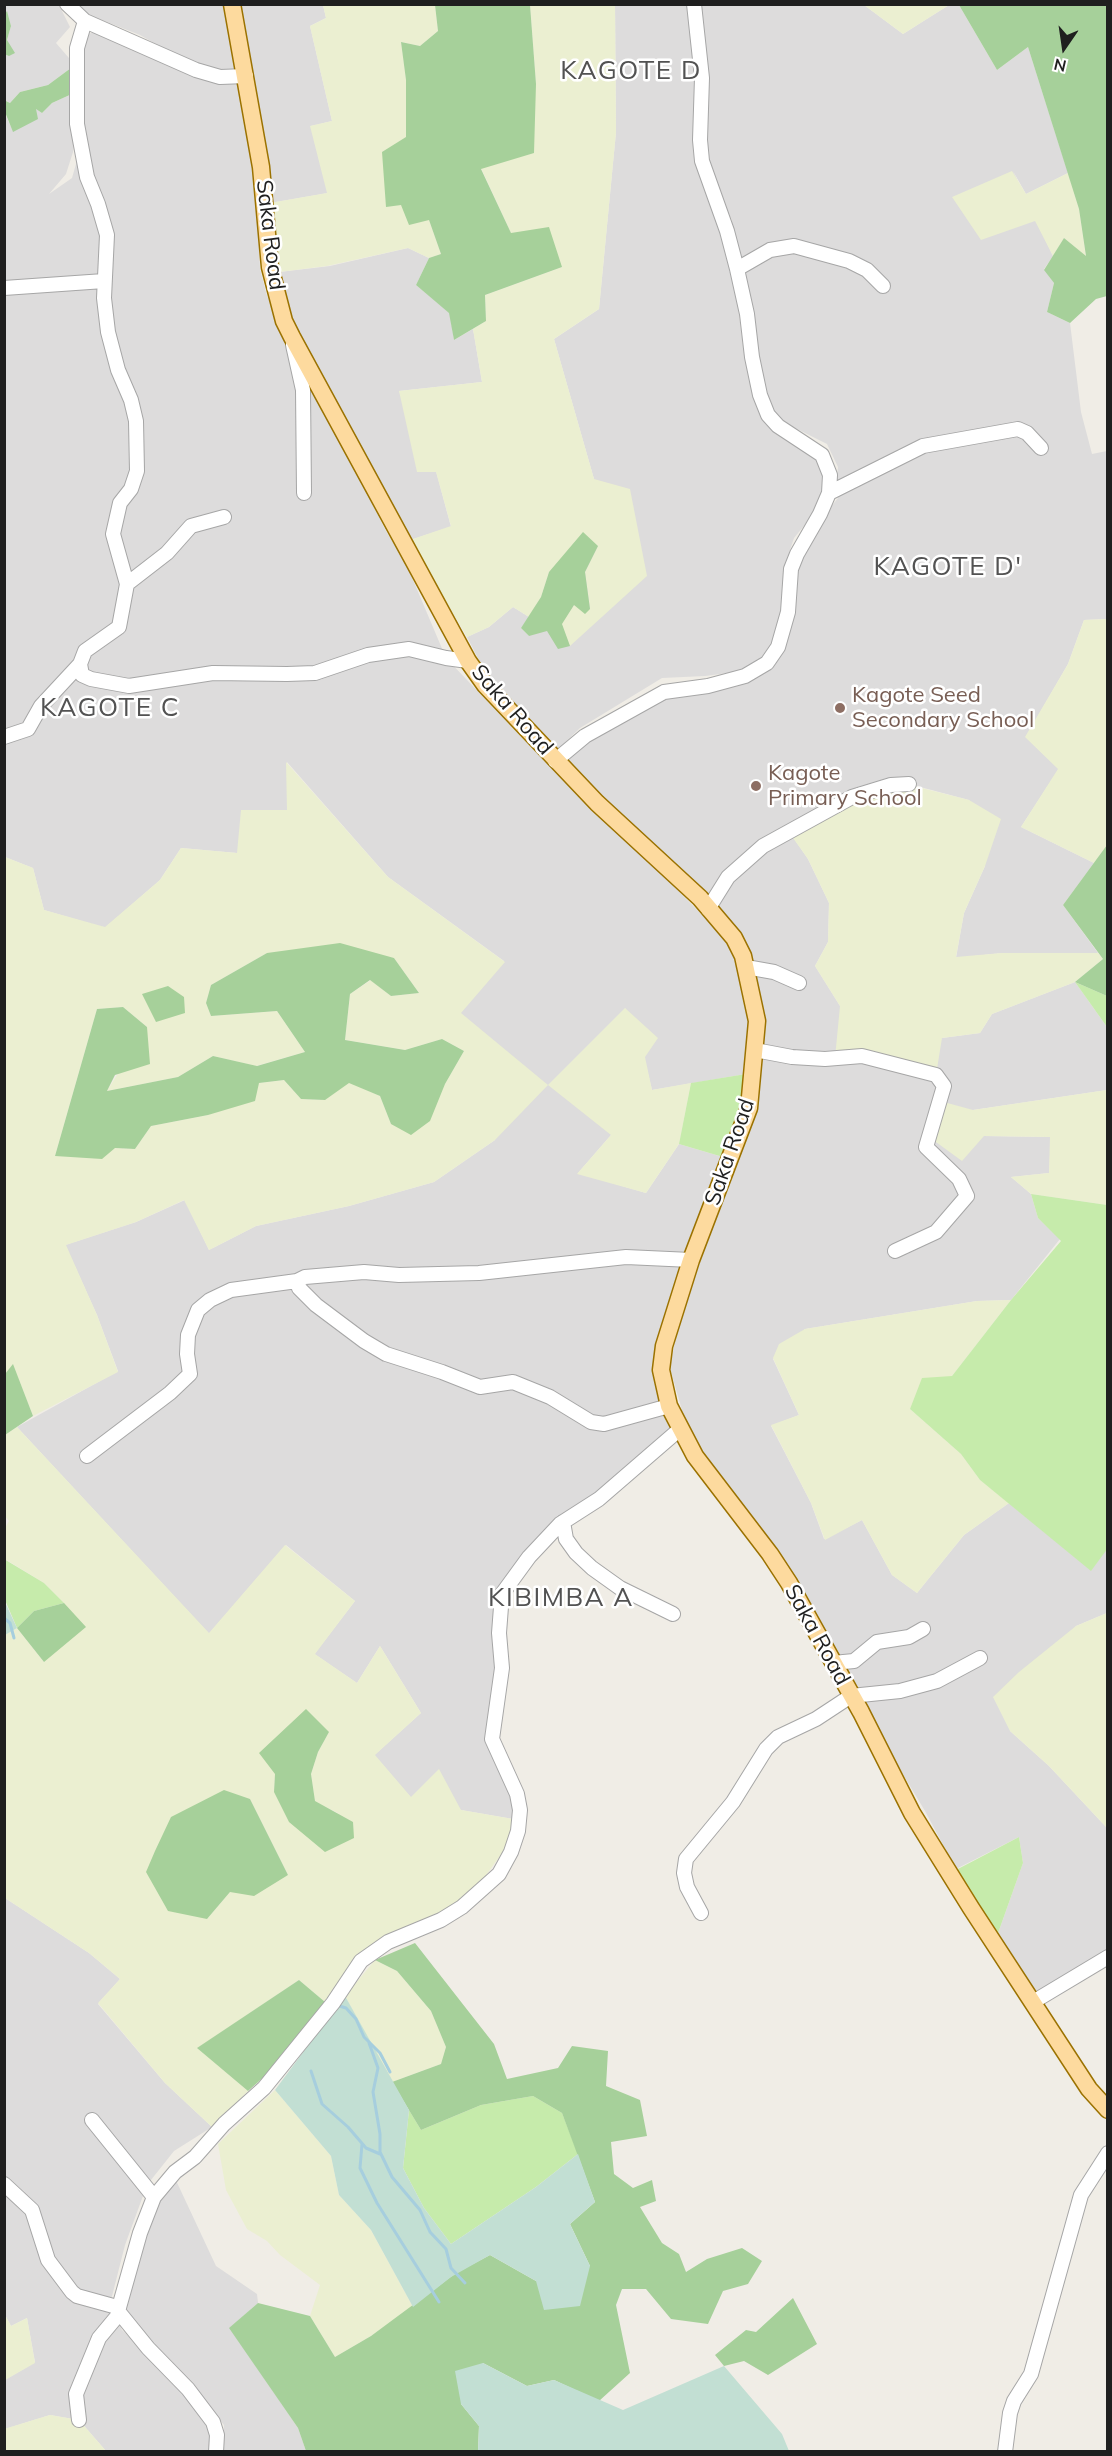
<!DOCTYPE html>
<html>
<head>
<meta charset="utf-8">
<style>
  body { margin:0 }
  #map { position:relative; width:1112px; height:2456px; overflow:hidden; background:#f0ede6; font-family:Mulish,sans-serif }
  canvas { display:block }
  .frame { position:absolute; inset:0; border:6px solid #1f1f1f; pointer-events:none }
  .north { position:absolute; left:1034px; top:18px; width:60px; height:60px; -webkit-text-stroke:4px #fff; paint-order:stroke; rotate:193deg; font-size:16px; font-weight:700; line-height:24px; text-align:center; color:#1f1f1f }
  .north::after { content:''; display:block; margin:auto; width:21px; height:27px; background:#1f1f1f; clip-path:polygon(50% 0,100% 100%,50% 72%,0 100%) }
</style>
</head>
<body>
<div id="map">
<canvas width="1112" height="2456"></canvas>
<div class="frame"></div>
<div class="north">N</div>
</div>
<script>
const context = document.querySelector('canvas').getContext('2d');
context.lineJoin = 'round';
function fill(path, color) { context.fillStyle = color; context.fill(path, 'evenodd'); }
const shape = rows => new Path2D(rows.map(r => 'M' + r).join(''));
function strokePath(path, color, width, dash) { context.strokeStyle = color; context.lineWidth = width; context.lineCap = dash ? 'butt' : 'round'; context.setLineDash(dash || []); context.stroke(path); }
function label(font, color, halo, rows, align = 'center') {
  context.font = font + ' Mulish,sans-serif'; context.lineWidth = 5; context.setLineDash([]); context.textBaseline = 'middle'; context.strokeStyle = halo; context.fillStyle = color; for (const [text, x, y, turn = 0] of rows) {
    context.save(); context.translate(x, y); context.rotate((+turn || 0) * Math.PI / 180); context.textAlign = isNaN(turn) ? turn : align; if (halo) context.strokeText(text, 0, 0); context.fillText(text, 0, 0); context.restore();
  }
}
const residential = shape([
  [4,5,59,5,70,27,56,43,75,65,48,85,20,92,10,103,5,100,5,54,9,56,7,40,11,26,7,12,5,14],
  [73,5,225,5,238,72,221,73,194,66,140,35,94,17],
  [235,5,323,5,326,18,310,26,332,121,311,126,328,193,270,203],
  [615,5,688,5,697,81,695,140,702,181,719,220,736,292,743,345,752,388,764,415,822,455,826,499,794,538,785,565,787,591,773,641,763,660,743,671,705,676,662,678,580,728,555,752,494,689,467,637,489,627,513,607,529,617,521,628,529,636,594,479,554,339,599,309,616,132],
  [699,5,864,5,903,34,949,5,959,5,997,70,1028,47,1068,173,1026,194,1013,171,1053,256,1044,269,1054,283,1047,312,1070,323,1081,412,1092,454,1107,451,1107,619,1084,620,1068,664,1026,737,1059,769,1021,827,1094,863,1063,905,1098,953,1002,953,956,958,964,913,985,866,969,800,909,784,843,798,805,815,789,831,808,859,829,903,828,942,815,966,840,1006,942,1038,980,1033,992,1014,1075,982,1107,1027,1107,1090,973,1110,984,1136,1051,1137,1049,1173,1011,1177,1031,1194,1038,1218,1060,1239,1011,1300,977,1301,805,1329,773,1359,799,1415,771,1426,811,1503,824,1539,862,1520,892,1575,917,1593,964,1535,1009,1503,1091,1570,1107,1548,1107,1613,1076,1626,1010,1731,1049,1766,1107,1828,1107,1960,1035,1996,997,1936,1023,1863,1019,1837,956,1869,925,1811,889,1751,858,1691,861,1690,852,1679,788,1567,704,1456,685,1421,670,1368,678,1325,719,1208,763,1017,718,908,727,880,711,901,564,761,582,741,664,696,744,682,784,644,797,592,796,568,801,545,838,498,836,489,838,467,827,444,791,426,772,412,761,389,733,263,732,220,712,180,704,142],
  [99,31,209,82,238,84,249,134,257,195,260,269,267,296,386,531,405,561,446,658,555,772,662,874,737,951,749,1018,746,1074,652,1090,644,1057,625,1008,611,1135,578,1173,646,1193,679,1144,723,1157,655,1364,673,1429,658,1440,499,1593,501,1668,486,1741,515,1805,513,1819,461,1810,411,1798,374,1755,421,1713,380,1646,357,1683,314,1654,355,1601,286,1545,209,1634,17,1427,118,1371,97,1315,65,1245,136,1222,185,1200,209,1250,256,1226,349,1206,434,1182,495,1140,460,1013,504,961,388,877,287,762,287,810,237,853,181,848,160,880,105,928,44,910,33,868,5,857,4,112,13,131,35,108,42,113,52,103,74,93,75,128,73,152,66,174,49,194,72,178,84,136,82,43,88,34],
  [408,248,429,258,416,285,450,313,454,340,473,329,482,382,399,391,436,471,451,527,410,540,336,400,311,362,286,305,279,272,330,266],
  [5,1898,89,1953,120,1979,98,2004,165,2083,212,2127,174,2151,147,2185,125,2245,110,2304,122,2330,170,2374,210,2428,209,2451,106,2451,79,2420,50,2415,5,2429,5,2380,35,2362,27,2318,11,2326,5,2315],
  [173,2174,216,2266,257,2294,258,2303,230,2328,298,2428,306,2451,224,2451,224,2425,181,2372,135,2326,126,2309,125,2296,155,2199]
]);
const farmland = shape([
  [323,5,435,5,438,31,420,46,401,42,406,79,406,137,401,205,429,220,441,254,429,258,408,248,327,266,279,272,270,203,327,193,310,126,332,121,310,26,326,18],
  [530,5,615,5,616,132,599,309,554,339,594,479,630,489,647,576,570,646,561,624,574,605,590,609,585,572,598,546,549,572,541,597,529,617,513,607,489,627,467,637,410,540,451,526,436,472,417,472,399,391,482,382,473,329,486,321,485,295,562,267,511,233,481,168,536,84],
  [864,5,949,5,903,34],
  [1012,171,1026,194,1068,173,1079,209,1086,257,1064,238,1053,256,1035,221,981,240,952,197],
  [1107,619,1107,845,1094,863,1021,827,1058,769,1025,737,1068,664,1084,620],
  [286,762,388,877,505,962,461,1013,548,1085,625,1008,658,1038,645,1057,652,1090,691,1083,679,1144,646,1193,577,1174,611,1135,548,1085,495,1140,434,1182,349,1206,256,1226,209,1250,184,1200,136,1222,66,1245,97,1315,118,1372,33,1416,13,1365,5,1374,5,857,33,868,44,910,105,927,160,880,181,848,237,853,241,810,287,810],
  [267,953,394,958,419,993,391,996,371,980,350,994,345,1040,405,1050,442,1039,464,1051,445,1084,391,1124,380,1096,349,1082,324,1100,301,1099,284,1080,259,1083,208,1115,151,1126,135,1149,115,1148,55,1156,97,1009,123,1007,147,1027,107,1091,178,1077,213,1056,256,1066,305,1052,277,1011,211,1016,206,1003,211,985],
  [906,784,969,800,1001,819,985,866,964,913,956,957,1002,953,1098,953,1103,959,1075,982,992,1014,980,1033,942,1038,936,1075,835,1058,840,1006,815,966,828,942,829,903,808,859,788,831,852,797],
  [1107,1090,1107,1205,1031,1194,1011,1177,1049,1173,1050,1137,984,1136,962,1161,929,1137,940,1101,973,1110],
  [1011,1300,952,1376,910,1409,961,1454,980,1480,1009,1503,964,1535,917,1593,892,1575,862,1520,825,1540,811,1503,771,1425,799,1415,773,1358,779,1344,805,1329,977,1301],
  [17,1427,209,1633,285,1545,355,1601,315,1654,357,1683,380,1646,421,1713,375,1755,411,1797,439,1769,461,1810,513,1819,507,1846,477,1888,437,1917,356,1957,325,2002,299,1980,198,2048,248,2091,212,2127,165,2083,98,2003,120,1979,89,1953,5,1898,5,1635,17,1628,44,1662,64,1603,44,1583,5,1559,5,1528,9,1521,5,1516,5,1435],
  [329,1732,318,1752,311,1774,315,1802,340,1814,274,1792,275,1775],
  [250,1799,288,1875,230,1892,207,1919],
  [1107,1613,1107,1828,1049,1766,1010,1731,993,1697,1019,1672,1076,1626],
  [375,1960,397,1971,431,2011,446,2047,441,2064,392,2082,345,1996],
  [275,2090,331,2156,339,2195,371,2230,413,2307,371,2336,335,2357,310,2316,320,2285,280,2255,267,2241,247,2229,226,2190,218,2144],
  [5,2315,11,2326,27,2318,35,2363,5,2380],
  [50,2415,79,2420,106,2451,5,2451,4,2429]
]);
const grass = shape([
  [1075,982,1107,996,1107,1027],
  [746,1074,743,1102,723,1157,679,1144,691,1083],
  [1031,1194,1107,1205,1108,1548,1091,1571,980,1480,961,1454,910,1409,922,1378,952,1376,1011,1300,1061,1241,1038,1218],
  [4,1559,44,1583,64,1603,34,1611,17,1628,5,1600],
  [1019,1837,1023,1863,997,1936,956,1870],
  [533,2096,562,2113,578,2154,536,2187,451,2244,424,2208,403,2168,409,2110,421,2130,481,2105]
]);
const forest = shape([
  [435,5,530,5,536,84,534,153,481,169,511,233,549,227,562,267,485,295,486,321,454,340,449,313,416,285,429,258,441,254,429,220,409,225,401,205,386,207,382,152,406,137,406,80,401,42,420,46,438,31],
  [959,5,1107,5,1107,296,1096,299,1070,323,1047,312,1054,283,1044,270,1064,238,1086,256,1079,209,1028,47,997,70],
  [7,11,11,26,7,40,15,53,9,56,4,54,5,14],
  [75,65,74,93,52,103,42,113,36,109,38,119,13,132,5,112,4,100,10,103,20,92,48,85],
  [583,532,598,546,585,572,590,609,585,614,574,605,562,624,570,646,558,649,547,631,529,636,521,628,541,597,549,572],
  [1107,845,1107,996,1075,982,1103,959,1063,905],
  [340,943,394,958,419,993,391,996,370,980,350,994,345,1040,405,1050,442,1039,464,1051,445,1084,430,1121,411,1135,391,1124,380,1096,349,1083,325,1100,301,1099,284,1080,259,1083,255,1101,208,1115,151,1126,135,1149,115,1148,102,1159,55,1156,97,1009,123,1007,147,1027,150,1064,115,1075,107,1091,178,1077,213,1056,257,1066,305,1052,277,1011,211,1016,206,1003,211,985,267,953],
  [168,986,184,997,185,1013,156,1022,142,994],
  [13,1364,33,1416,5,1435,5,1374],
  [64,1603,86,1627,44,1662,17,1628,34,1611],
  [306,1709,329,1732,318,1752,311,1774,315,1801,353,1822,354,1838,325,1852,289,1822,274,1792,275,1774,259,1753],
  [224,1790,250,1799,288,1875,254,1896,230,1892,207,1919,168,1911,146,1872,155,1851,171,1817],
  [415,1943,494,2044,507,2079,558,2068,572,2046,608,2051,606,2086,640,2100,647,2136,611,2142,614,2174,633,2188,652,2180,656,2201,640,2207,662,2243,679,2254,686,2272,707,2259,742,2248,762,2261,748,2284,723,2291,708,2324,671,2319,646,2289,622,2289,616,2305,630,2373,599,2401,554,2380,527,2386,483,2363,461,2404,479,2426,478,2451,306,2451,298,2428,229,2328,258,2303,310,2316,335,2357,371,2336,456,2273,490,2255,536,2281,590,2266,570,2224,595,2202,562,2113,533,2096,481,2105,421,2130,392,2082,441,2064,446,2047,431,2011,397,1971,375,1960],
  [299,1980,325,2002,266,2075,248,2091,197,2048],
  [793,2298,817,2344,768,2375,744,2361,724,2366,715,2355,746,2330,756,2332]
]);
const wetland = shape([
  [4,1600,17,1628,5,1635,4,1635],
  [345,1996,409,2110,403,2168,424,2208,451,2244,536,2187,578,2154,595,2202,570,2224,590,2266,580,2306,544,2310,536,2281,490,2255,451,2277,413,2307,371,2230,339,2195,331,2156,275,2090],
  [483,2363,527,2386,554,2380,623,2410,724,2366,782,2434,789,2451,478,2451,479,2426,461,2404,455,2371]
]);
const stream = shape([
  [4,1618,10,1623,14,1638],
  [336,2005,346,2008,356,2019,364,2037,380,2053,390,2072],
  [369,2043,378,2068,373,2092,380,2134,380,2152,392,2177,420,2210,430,2232,446,2249,451,2268,465,2283],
  [311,2071,322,2104,348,2127,366,2148,380,2154],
  [362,2144,360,2168,377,2203,439,2302]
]);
const minor = shape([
  [67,4,85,21,196,70,220,77,246,76],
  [85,21,77,48,77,124,87,177,98,204,107,235,104,298,108,332,118,370,131,400,136,421,137,471,131,489,120,503,113,534,127,584],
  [737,269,770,250,794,246,849,261,867,270,883,286],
  [4,288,104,281],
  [293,345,303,390,304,493],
  [829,493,923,446,1018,429,1027,433,1041,448],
  [224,517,191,526,167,553,127,584,119,627,85,651,80,664,82,675,91,679,129,686,213,673,287,674,315,673,368,655,409,649,446,658,468,661],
  [4,737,28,729,41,706,80,664],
  [555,761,585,736,664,692,708,686,745,676,767,663,778,647,788,612,791,569,797,554,820,514,829,493,830,475,822,455,778,426,768,415,760,395,752,357,747,314,737,269,727,231,702,161,700,140,702,78,694,4],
  [708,909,728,877,763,846,852,797,891,785,909,784],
  [746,967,774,972,799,983],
  [755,1050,792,1057,825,1059,862,1056,936,1075,944,1086,926,1147,959,1179,967,1196,936,1232,895,1251],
  [669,1406,604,1424,591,1422,550,1397,513,1382,480,1387,442,1372,386,1354,364,1341,316,1305,299,1288,297,1281,305,1277,364,1272,399,1275,479,1273,626,1257,691,1260],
  [87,1456,170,1393,190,1374,187,1354,188,1335,198,1310,210,1300,231,1290,297,1281],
  [563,1522,566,1539,576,1553,592,1568,620,1588,673,1614],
  [833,1663,854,1661,877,1642,909,1637,923,1629],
  [701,1913,687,1887,684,1873,686,1859,733,1802,766,1749,778,1737,816,1719,851,1696,900,1691,937,1681,980,1658],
  [1033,2002,1108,1957],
  [92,2120,154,2197],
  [4,2184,32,2210,48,2260,72,2292,77,2296,117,2307],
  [79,2420,76,2394,99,2338,119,2314],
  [216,2452,217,2435,213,2422,188,2389,148,2348,118,2311,140,2233,154,2197,175,2172,195,2157,224,2124,264,2088,333,2003,361,1961,388,1942,441,1920,462,1907,499,1874,511,1852,518,1831,520,1810,517,1794,492,1739,502,1668,499,1633,502,1594,529,1557,560,1524,599,1499,680,1429],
  [1005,2452,1010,2413,1014,2401,1031,2374,1081,2195,1108,2153]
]);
const major = shape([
  [232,4,261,167,270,267,284,321,292,337,468,661,485,685,597,803,700,898,734,938,743,956,757,1021,749,1108,691,1260,664,1346,661,1370,669,1406,695,1456,770,1554,789,1583,861,1712,912,1813,971,1908,1089,2089,1108,2110]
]);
const markers = [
  [840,708,6,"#8d6e63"],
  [756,786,6,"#8d6e63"]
];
const streetNames = [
  ["Saka Road",270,235,83],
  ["Saka Road",512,710,49],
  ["Saka Road",730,1152,-71],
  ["Saka Road",817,1635,61]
];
const educationNames = [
  ["Kagote Seed",852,695],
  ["Secondary School",852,720],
  ["Kagote",768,773],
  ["Primary School",768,798]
];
const quarterNames = [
  ["KAGOTE D",631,71],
  ["KAGOTE D'",948,567],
  ["KAGOTE C",110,708],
  ["KIBIMBA A",561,1598]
];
fill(residential, '#dddcdc');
fill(farmland, '#ebefd1');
fill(grass, '#c6ebab');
fill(forest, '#a6d09a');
fill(wetland, '#c2dfd3');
strokePath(stream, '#a6cede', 3);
strokePath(minor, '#a6a6a6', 16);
strokePath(major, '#9b7200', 19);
strokePath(minor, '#fff', 14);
strokePath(major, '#fdda9e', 16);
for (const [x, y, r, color] of markers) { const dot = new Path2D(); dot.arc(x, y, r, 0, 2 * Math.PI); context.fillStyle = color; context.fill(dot); strokePath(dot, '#fff', 2); }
label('22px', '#1f1f1f', '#fff', streetNames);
label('22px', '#785e54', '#fff', educationNames, 'left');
context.letterSpacing = '1.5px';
label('26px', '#525252', '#fff', quarterNames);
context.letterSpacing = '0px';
</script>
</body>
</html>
